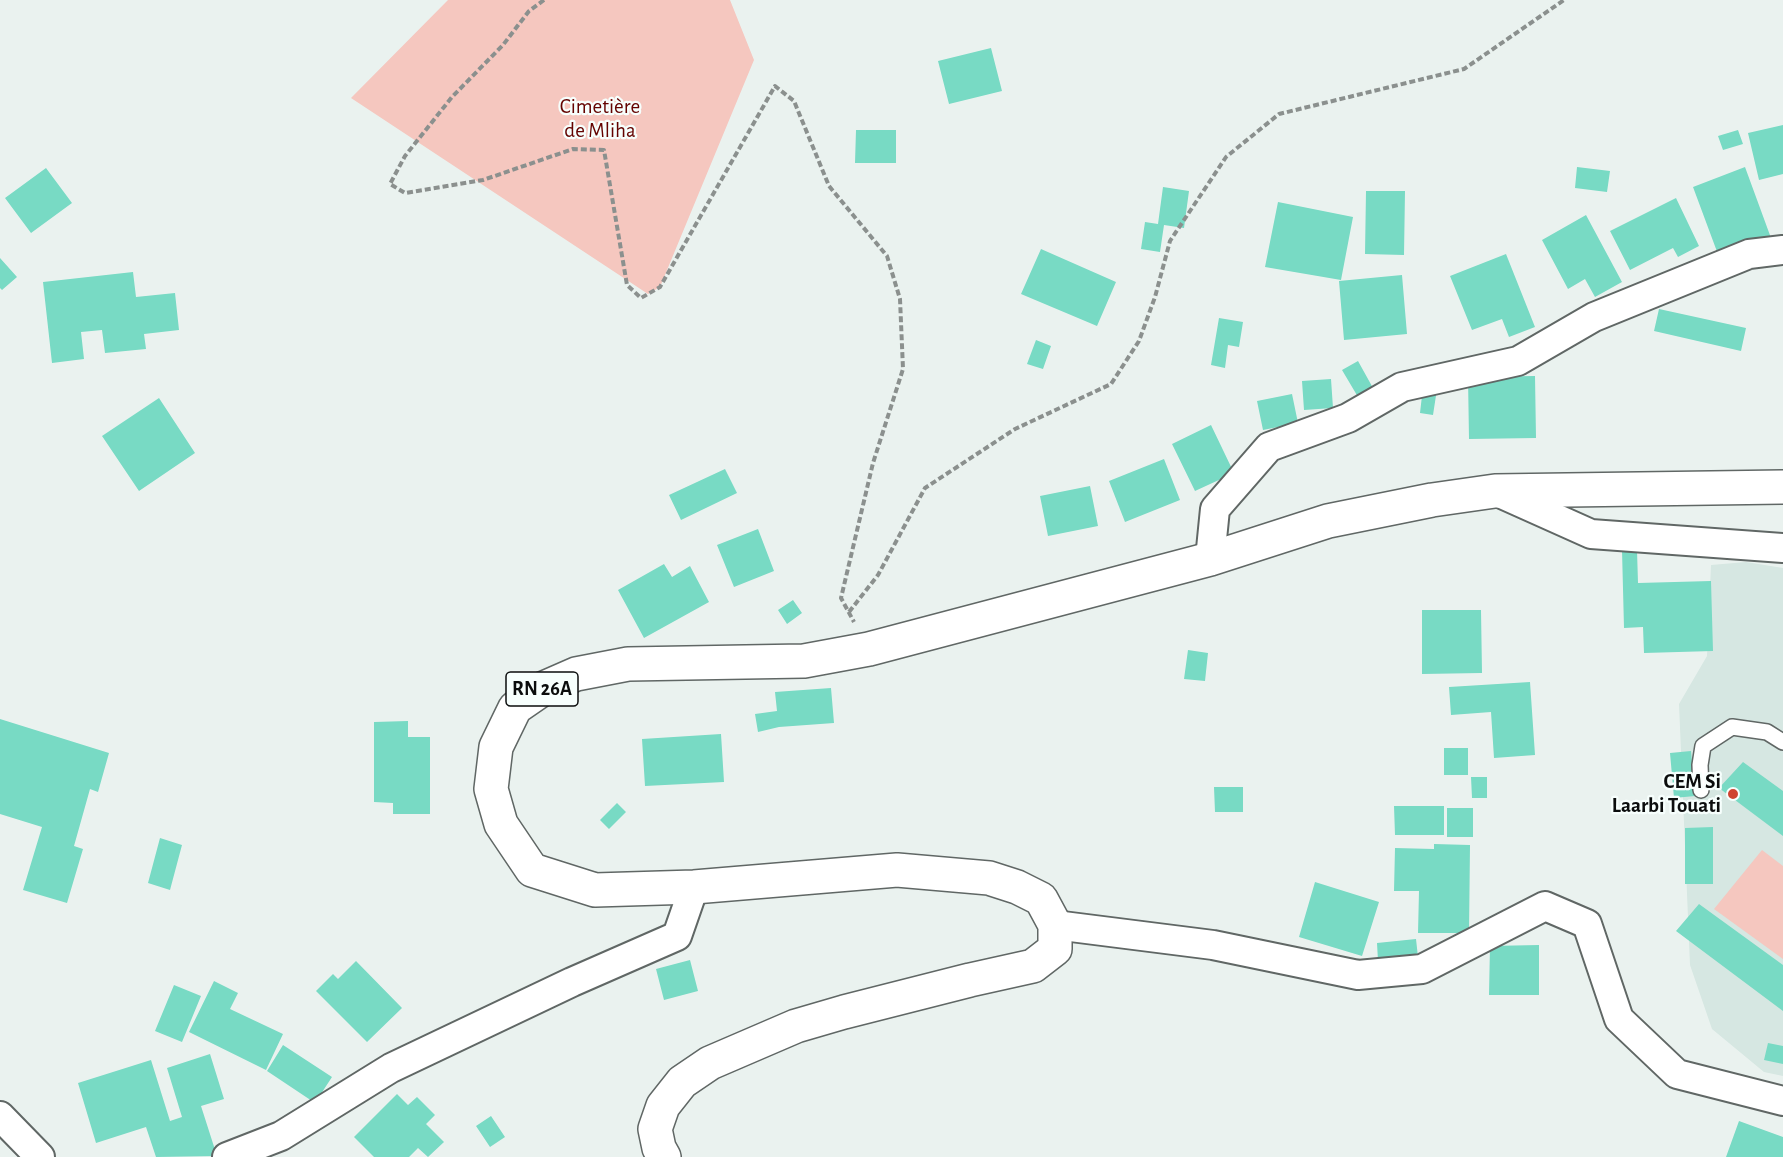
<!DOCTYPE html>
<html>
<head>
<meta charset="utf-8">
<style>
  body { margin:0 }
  canvas { display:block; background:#eaf2ef }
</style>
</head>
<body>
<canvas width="1783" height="1157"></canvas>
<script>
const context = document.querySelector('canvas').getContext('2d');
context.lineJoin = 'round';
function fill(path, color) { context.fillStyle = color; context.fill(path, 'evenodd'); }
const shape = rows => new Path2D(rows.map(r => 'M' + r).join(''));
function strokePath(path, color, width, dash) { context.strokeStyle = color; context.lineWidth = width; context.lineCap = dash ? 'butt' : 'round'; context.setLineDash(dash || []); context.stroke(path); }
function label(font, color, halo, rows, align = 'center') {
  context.font = font + ' "Alegreya Sans",sans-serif'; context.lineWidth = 4.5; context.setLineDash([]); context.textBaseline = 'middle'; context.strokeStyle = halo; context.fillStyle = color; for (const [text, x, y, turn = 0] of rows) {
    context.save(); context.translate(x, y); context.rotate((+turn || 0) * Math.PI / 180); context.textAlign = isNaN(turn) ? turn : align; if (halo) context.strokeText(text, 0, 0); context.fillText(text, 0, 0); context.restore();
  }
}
const built = shape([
  [1746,562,1783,568,1783,1076,1764,1072,1712,1029,1690,965,1679,704,1707,656,1711,565]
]);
const green = shape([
  [448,0,730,0,754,60,660,287,648,294,351,98],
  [1762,850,1783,866,1783,959,1714,909]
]);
const building = shape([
  [991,48,1002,91,949,104,938,61],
  [1783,125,1783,174,1759,180,1748,133],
  [856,130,896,130,896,163,855,163],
  [1738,130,1743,144,1723,150,1718,136],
  [1577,167,1610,171,1607,192,1575,188],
  [1745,167,1771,238,1719,257,1693,187],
  [46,168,72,203,31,233,5,198],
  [1163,187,1189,191,1184,228,1164,225,1160,252,1141,249,1145,222,1158,224],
  [1366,191,1405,191,1404,255,1365,254],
  [1676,198,1699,246,1678,257,1673,248,1630,270,1610,231],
  [1278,202,1353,217,1341,280,1265,267],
  [1586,215,1622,282,1595,297,1585,279,1568,289,1542,240],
  [1041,249,1116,282,1097,326,1021,294],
  [1506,254,1535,327,1509,337,1502,319,1472,330,1450,276],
  [0,258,17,277,2,290,0,288],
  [133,272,136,297,175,293,179,330,144,334,146,349,105,353,102,330,81,332,84,359,52,363,43,282],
  [1402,275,1407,334,1344,340,1339,281],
  [1659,309,1746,328,1741,351,1654,331],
  [1219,318,1243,322,1239,347,1228,345,1225,368,1211,365],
  [1036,340,1051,346,1043,369,1027,364],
  [1358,361,1373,388,1358,397,1342,370],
  [1535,376,1536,438,1469,439,1468,377],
  [1331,379,1333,408,1304,410,1302,381],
  [1423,387,1437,389,1433,415,1420,413],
  [1292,394,1298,423,1263,430,1257,401],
  [159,398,195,453,139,491,102,436],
  [1211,425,1234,473,1195,491,1172,444],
  [1164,459,1180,500,1125,522,1109,481],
  [725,469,737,493,681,520,669,495],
  [1090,486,1098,526,1048,536,1040,496],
  [758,529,774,571,734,587,717,545],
  [1622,550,1637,550,1638,583,1711,581,1713,651,1644,653,1643,627,1624,628],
  [664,564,672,577,690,566,709,602,644,638,618,590],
  [793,600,802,613,787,624,778,610],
  [1422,610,1481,610,1482,673,1422,674],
  [1188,650,1208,653,1205,681,1184,679],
  [1530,682,1535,755,1494,758,1491,712,1451,715,1449,687],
  [831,688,834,723,779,727,758,732,755,714,777,711,775,692],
  [0,719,109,753,98,792,90,789,74,846,83,849,67,903,23,890,42,827,0,814],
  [408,721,408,737,430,737,430,814,393,814,393,803,374,802,374,722],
  [721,734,724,782,645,786,642,739],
  [1444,748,1468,748,1468,775,1444,775],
  [1691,751,1695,796,1674,798,1670,753],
  [1743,762,1783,791,1783,836,1719,788],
  [1471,777,1487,777,1487,798,1472,798],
  [1214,787,1243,787,1243,812,1215,812],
  [617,803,626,812,609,829,600,820],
  [1394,806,1444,806,1444,835,1395,835],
  [1447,808,1473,808,1473,837,1447,837],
  [1713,827,1713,884,1685,884,1685,828],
  [160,838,182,845,170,890,148,883],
  [1434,844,1470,845,1469,933,1418,933,1419,891,1394,891,1395,848,1434,849],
  [1315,882,1379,902,1362,956,1299,937],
  [1699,904,1783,965,1783,1011,1676,931],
  [1416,939,1418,957,1378,961,1377,943],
  [1539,945,1539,995,1489,995,1490,946],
  [690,960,698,991,664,1000,656,969],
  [356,961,402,1008,367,1042,316,991,333,974,338,979],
  [214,981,238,993,230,1009,283,1034,266,1070,189,1032],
  [174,985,201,996,182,1042,155,1031],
  [1768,1043,1783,1046,1783,1064,1764,1060],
  [283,1045,332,1077,315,1103,267,1071],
  [210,1054,224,1099,201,1106,217,1156,156,1157,146,1127,96,1143,78,1083,151,1060,170,1121,182,1117,167,1068],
  [397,1094,408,1105,417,1097,435,1115,426,1124,444,1142,428,1157,418,1148,409,1157,374,1157,354,1137],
  [491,1116,505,1137,490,1147,476,1126],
  [1739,1121,1783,1137,1783,1157,1726,1157]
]);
const path = shape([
  [544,0,529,11,503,45,452,97,405,156,390,184,405,193,483,180,573,149,604,150,627,285,641,298,660,287,775,86,794,101,829,186,887,256,900,299,903,369,873,463,841,598,854,622],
  [849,612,878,575,925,488,1015,429,1111,384,1139,341,1155,297,1170,241,1226,157,1279,114,1464,69,1564,0]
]);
const service = shape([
  [1701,790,1700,765,1703,746,1732,727,1767,732,1783,742]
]);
const minor = shape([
  [1495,491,1591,534,1783,548],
  [1210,559,1215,509,1269,447,1348,418,1402,387,1518,361,1594,317,1749,254,1783,250],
  [1055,925,1213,945,1358,975,1422,969,1545,906,1587,924,1619,1019,1677,1074,1783,1101],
  [0,1116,40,1157],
  [227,1157,281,1136,391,1068,572,982,677,936,694,887]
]);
const primary = shape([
  [664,1157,659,1148,655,1129,663,1106,682,1082,710,1063,796,1026,844,1012,970,980,1033,966,1055,949,1055,925,1041,899,1017,887,989,878,897,870,694,887,595,890,532,870,501,824,491,789,496,747,515,708,544,688,576,674,628,664,804,661,869,649,1210,559,1328,521,1432,500,1495,491,1783,487]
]);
const markers = [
  [1733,794,6,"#cf4330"]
];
const shields = [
  [542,689,72]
];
const shieldNames = [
  ["RN 26A",542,689]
];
const parkNames = [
  ["Cimetière",600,107],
  ["de Mliha",600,131]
];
const poiNames = [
  ["CEM Si",1721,782],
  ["Laarbi Touati",1721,806]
];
fill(built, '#d6e7e2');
fill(green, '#f5c7bf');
fill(building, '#78dac4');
strokePath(service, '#606765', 18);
strokePath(minor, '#606765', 32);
strokePath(primary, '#606765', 36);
strokePath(path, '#8b908e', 4, [6, 3]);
strokePath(service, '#fff', 15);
strokePath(minor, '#fff', 28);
strokePath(primary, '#fff', 33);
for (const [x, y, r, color] of markers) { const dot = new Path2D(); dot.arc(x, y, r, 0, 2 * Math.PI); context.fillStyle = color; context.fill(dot); strokePath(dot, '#f7fffd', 2); }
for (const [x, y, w] of shields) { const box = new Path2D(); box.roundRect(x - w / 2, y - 17, w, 34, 4.5); context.fillStyle = '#f7fffd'; context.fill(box); strokePath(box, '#0b0d0d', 1.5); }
label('bold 20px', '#0b0d0d', null, shieldNames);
label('21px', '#640300', '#f7fffd', parkNames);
label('bold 21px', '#0b0d0d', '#f7fffd', poiNames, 'right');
</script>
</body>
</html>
